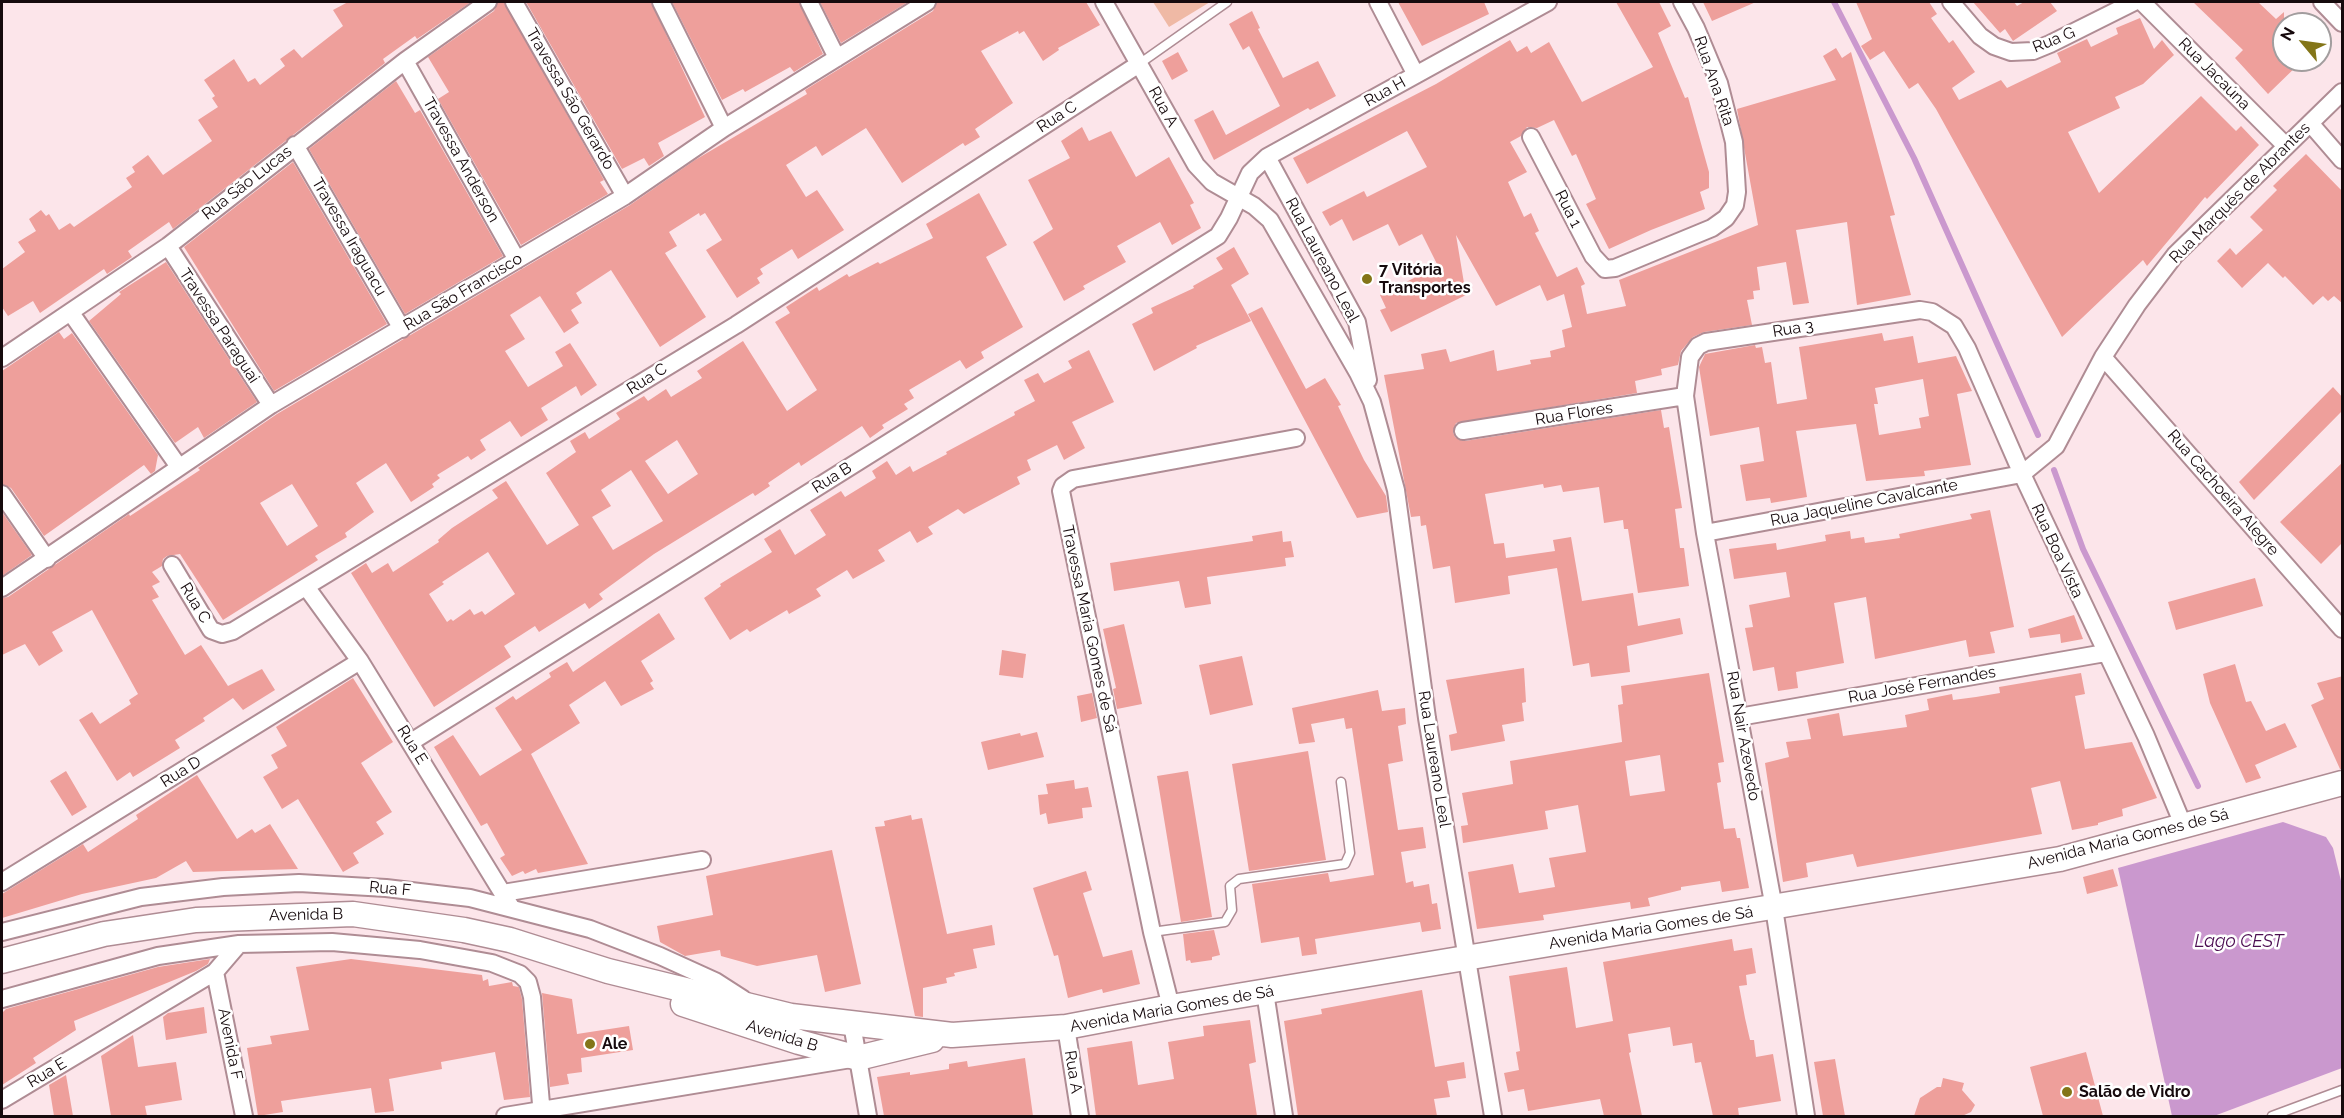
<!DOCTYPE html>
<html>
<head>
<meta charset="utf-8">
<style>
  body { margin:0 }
  #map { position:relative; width:2344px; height:1118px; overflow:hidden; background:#fce5ea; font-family:Raleway,sans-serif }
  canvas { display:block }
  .frame { position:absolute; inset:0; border:3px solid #160a0d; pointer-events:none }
  .north { position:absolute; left:2272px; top:12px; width:60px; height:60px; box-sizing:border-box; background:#fff; border:2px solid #a29d9e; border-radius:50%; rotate:299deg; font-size:16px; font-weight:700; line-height:24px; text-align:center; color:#160a0d }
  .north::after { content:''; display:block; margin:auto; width:21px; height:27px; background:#837518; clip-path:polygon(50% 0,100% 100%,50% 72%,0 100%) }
</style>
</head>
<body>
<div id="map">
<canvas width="2344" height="1118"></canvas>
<div class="frame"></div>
<div class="north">N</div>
</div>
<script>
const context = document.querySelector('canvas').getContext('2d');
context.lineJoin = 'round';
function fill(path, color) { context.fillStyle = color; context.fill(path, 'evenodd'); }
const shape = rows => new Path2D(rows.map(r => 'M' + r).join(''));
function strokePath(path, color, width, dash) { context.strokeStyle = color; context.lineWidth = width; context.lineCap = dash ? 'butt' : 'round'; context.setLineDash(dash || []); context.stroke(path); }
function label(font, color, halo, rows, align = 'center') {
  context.font = font + ' Raleway,sans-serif'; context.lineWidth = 5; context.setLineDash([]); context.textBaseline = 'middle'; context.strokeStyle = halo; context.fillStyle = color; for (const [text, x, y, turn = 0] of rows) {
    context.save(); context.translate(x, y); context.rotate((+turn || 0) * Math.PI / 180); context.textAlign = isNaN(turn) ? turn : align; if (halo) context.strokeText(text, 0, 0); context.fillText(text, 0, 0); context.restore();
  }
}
const green = shape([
  [1153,2,1210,2,1169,27]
]);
const water = shape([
  [2283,822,2326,837,2333,848,2342,885,2342,1068,2214,1116,2172,1116,2118,868]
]);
const stream = shape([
  [1834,2,1914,158,2038,435],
  [2054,470,2083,549,2198,786]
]);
const building = shape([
  [348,2,471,2,417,39,415,36,383,59,385,63,173,229,169,222,128,251,132,257,107,274,104,269,40,313,33,301,8,316,2,307,2,269,25,252,18,242,36,231,29,219,41,210,46,216,49,214,59,230,70,223,74,227,132,187,126,178,135,172,132,167,148,155,163,175,212,141,198,120,218,107,212,98,215,96,204,80,234,59,248,82,255,78,260,85,285,66,280,59,294,49,302,58,343,26,333,10],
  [498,2,504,2,604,180,600,182,608,194,521,245,438,99,449,92,428,57,494,11],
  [526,2,651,2,705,117,658,143,664,156,649,166,644,158,622,169],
  [672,2,799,2,823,54,794,72,790,67,745,92,743,89,722,100],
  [820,2,908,2,841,43],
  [937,2,1086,2,1100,25,1058,48,1059,50,1043,61,1024,31,1019,34,1018,31,981,51,1013,103,975,129,980,137,965,146,963,143,902,183,866,128,822,156,816,146,786,165,806,197,817,190,844,230,798,259,792,249,760,269,763,274,757,278,760,283,737,298,706,250,722,240,705,213,700,216,699,213,669,232,677,246,665,253,706,317,660,347,611,270,576,293,582,303,571,310,579,323,564,333,540,296,510,315,525,339,505,351,528,387,563,366,555,352,570,343,597,385,581,396,576,386,541,408,548,420,521,437,510,421,480,440,486,450,471,460,468,456,437,475,440,478,432,484,434,487,411,502,386,463,356,483,374,512,345,533,347,537,315,556,318,560,223,620,180,554,167,556,163,559,162,566,152,572,160,582,152,586,159,597,152,600,185,655,201,645,228,686,262,669,275,690,243,710,233,698,203,718,205,721,175,740,180,748,133,777,130,772,117,781,79,720,92,712,100,724,131,704,129,700,138,694,92,610,52,632,63,651,39,666,25,644,2,655,2,598,8,597,129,514,130,516,200,470,198,468,277,414,630,205,695,160,807,94,805,90,933,11],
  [292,484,318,526,287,546,260,503],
  [1398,2,1484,2,1489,14,1422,46],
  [1616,2,1659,2,1671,26,1658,33,1685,98,1688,97,1709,172,1709,188,1700,192,1705,209,1651,230,1609,249,1586,204,1596,199,1576,154,1572,156,1554,120,1537,128,1527,127,1521,136,1510,142,1527,172,1508,182,1524,217,1531,213,1539,231,1535,233,1557,277,1577,267,1585,284,1581,286,1587,314,1626,306,1619,280,1758,225,1737,109,1836,80,1823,56,1836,48,1842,58,1851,52,1895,215,1890,216,1911,295,1857,305,1847,222,1796,230,1809,303,1793,305,1786,262,1757,267,1760,290,1753,291,1754,299,1747,300,1752,325,1704,332,1693,337,1681,351,1678,365,1661,369,1662,375,1635,381,1637,393,1456,423,1453,432,1455,437,1465,441,1661,410,1664,428,1669,427,1673,452,1682,508,1675,509,1680,548,1684,548,1689,586,1638,593,1628,529,1624,529,1623,520,1604,523,1599,487,1563,492,1561,485,1544,488,1543,484,1485,494,1494,544,1504,543,1506,558,1555,551,1553,540,1571,537,1582,601,1633,593,1638,626,1680,618,1683,634,1627,646,1630,672,1591,677,1589,663,1573,666,1557,568,1508,576,1510,594,1455,603,1450,566,1433,569,1426,525,1421,526,1420,516,1411,517,1384,375,1424,369,1421,354,1446,349,1450,362,1494,350,1497,371,1531,364,1530,360,1551,357,1550,351,1565,347,1562,330,1572,327,1564,294,1547,301,1540,285,1496,306,1456,235,1466,295,1391,332,1380,310,1386,308,1380,295,1438,266,1422,234,1399,246,1388,224,1353,241,1342,219,1330,226,1322,212,1364,191,1367,197,1427,167,1407,131,1307,184,1293,158,1436,84,1510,40,1517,52,1527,46,1531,53,1549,42,1582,102,1653,67],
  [1703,2,1756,2,1712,21],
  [1856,2,1929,2,1937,14,1931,18,1949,43,1953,40,1975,72,1952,88,1959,100,2001,80,2007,88,2061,62,2057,53,2087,39,2091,47,2118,34,2116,28,2140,18,2154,49,2162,40,2174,55,2143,84,2115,97,2120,108,2068,132,2099,193,2201,96,2236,131,2241,126,2259,145,2207,199,2205,197,2147,266,2143,260,2062,337,1936,109,1918,83,1909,89,1884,51,1870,60,1861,46,1872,39],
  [1973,2,2014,2,2017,6,2024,2,2050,2,2057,11,2013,41,2005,29,2000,33],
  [2193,2,2258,2,2276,19,2284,12,2284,60,2303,60,2268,94,2235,58,2243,50],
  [1252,11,1260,28,1258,29,1283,78,1318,61,1336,96,1310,110,1308,108,1214,160,1194,120,1213,110,1226,135,1280,106,1249,46,1243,50,1229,24],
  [1178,52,1188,71,1172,80,1162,61],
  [396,81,415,113,420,110,503,256,405,314,309,149],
  [1082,127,1089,141,1111,131,1136,177,1169,157,1194,203,1190,205,1201,228,1172,245,1160,222,1117,246,1126,262,1083,286,1085,289,1064,301,1033,242,1053,229,1028,180,1070,158,1061,141],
  [2306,154,2343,192,2343,304,2334,296,2328,301,2323,296,2313,305,2285,276,2283,278,2268,263,2242,288,2217,261,2230,248,2236,255,2263,230,2250,217,2277,190,2273,186],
  [293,162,387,324,274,391,184,247],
  [979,193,1007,245,986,257,1023,327,981,352,984,358,966,369,960,360,909,390,914,398,904,404,908,409,882,425,884,428,870,438,862,426,801,466,799,462,768,483,770,486,755,496,753,493,654,554,599,594,603,599,589,609,585,603,539,632,535,626,504,646,511,657,434,707,351,573,366,563,372,573,388,563,393,572,439,542,438,540,452,528,498,498,492,490,506,481,547,545,579,525,546,473,576,452,570,441,585,432,589,439,620,419,616,413,644,396,648,401,666,389,671,397,702,378,697,371,743,341,787,411,817,390,775,322,790,313,786,307,817,287,819,291,847,274,849,277,878,262,880,264,933,238,926,224],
  [677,440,698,474,668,494,645,461],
  [631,470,663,521,613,550,592,517,611,506,601,490],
  [488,552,515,594,485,615,482,611,474,615,470,609,453,621,451,619,447,622,429,594,444,584,442,582],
  [1234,247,1249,274,1231,285,1251,321,1196,346,1197,348,1154,371,1132,324,1153,313,1151,308,1194,288,1193,286,1223,269,1216,258],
  [166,262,257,402,204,438,198,427,175,443,89,321,121,294,119,292],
  [1262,307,1306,389,1325,378,1341,405,1338,406,1364,460,1386,496,1388,512,1357,518,1248,314],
  [59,332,64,339,72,333,158,455,155,471,151,474,144,465,44,536,11,488,2,484,2,371],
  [1882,333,1884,341,1913,336,1918,363,1956,356,1972,391,1957,394,1971,465,1924,471,1925,476,1866,481,1856,424,1796,431,1807,497,1771,503,1770,498,1746,501,1740,465,1764,461,1759,427,1710,436,1699,367,1705,354,1755,345,1756,348,1762,347,1765,363,1771,362,1777,404,1807,399,1799,347],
  [1923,379,1929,416,1919,418,1921,428,1879,435,1874,404,1878,404,1875,388],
  [1089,350,1114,402,1072,422,1085,448,1064,460,1057,445,1027,460,1031,470,1017,477,1020,484,964,514,958,509,928,527,933,534,917,543,910,531,878,550,885,561,853,579,847,570,816,589,821,596,789,614,787,610,750,632,747,629,730,640,704,598,721,586,720,584,772,552,764,539,780,529,795,555,826,535,810,510,841,491,845,497,876,478,872,471,887,461,896,475,910,466,913,472,947,454,946,452,1015,415,1014,412,1035,401,1024,380,1038,373,1044,383,1072,368,1068,361],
  [2333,387,2343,398,2343,410,2254,500,2239,482],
  [2343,462,2343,542,2321,564,2280,522],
  [1990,510,2014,627,1990,632,1995,653,1969,657,1966,640,1875,659,1866,597,1834,603,1844,663,1796,672,1798,688,1778,691,1774,667,1753,671,1745,628,1753,627,1749,605,1790,597,1786,572,1734,579,1729,549,1776,543,1777,550,1826,541,1825,535,1850,531,1851,539,1864,537,1865,543,1900,538,1899,534,1972,519,1970,514],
  [2,512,32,555,2,576],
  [1282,531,1283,542,1291,541,1294,557,1285,558,1286,566,1207,577,1211,604,1185,608,1179,581,1114,591,1110,563,1253,541,1252,536],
  [2255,578,2263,606,2176,630,2168,602],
  [659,613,675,639,641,661,653,681,650,683,654,689,621,706,605,681,569,705,580,723,531,754,588,864,538,873,536,869,525,874,523,871,512,876,500,858,505,855,487,823,481,826,434,747,453,735,480,776,522,750,495,708,513,696,516,700,551,677,549,673,567,662,573,672],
  [2074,615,2083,639,2061,643,2060,634,2030,638,2028,629],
  [1124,624,1142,704,1117,709,1113,689,1116,688,1103,629],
  [1002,650,1026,654,1023,678,999,675],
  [1242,656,1253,705,1210,715,1199,665],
  [2235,664,2246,702,2251,701,2266,731,2285,723,2297,747,2255,765,2261,778,2246,783,2210,703,2203,674],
  [1524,668,1526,702,1522,703,1524,721,1502,725,1505,741,1451,751,1449,735,1457,733,1446,680],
  [1709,673,1724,762,1718,763,1721,782,1717,783,1724,829,1735,828,1737,838,1740,838,1749,888,1722,892,1720,881,1681,887,1681,890,1648,898,1650,906,1631,909,1630,902,1543,915,1544,920,1477,929,1468,872,1513,864,1519,893,1555,887,1549,858,1586,852,1578,805,1545,811,1548,829,1463,843,1461,826,1468,825,1462,793,1513,784,1510,761,1622,742,1618,705,1623,704,1621,686],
  [1660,755,1665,791,1630,796,1625,761],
  [2081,673,2085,694,2075,696,2085,749,2132,742,2157,798,2122,809,2123,816,2098,823,2098,825,2072,830,2060,781,2031,788,2042,834,1857,867,1853,854,1806,863,1808,877,1783,882,1765,763,1789,757,1786,742,1811,739,1807,719,1839,713,1843,736,1907,727,1905,715,1929,710,1927,699,1952,694,1953,700,1976,697,2000,693,1999,687],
  [2343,676,2343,769,2340,769,2311,705,2324,699,2317,683],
  [353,678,393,742,361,763,392,812,376,822,384,834,353,853,359,863,343,872,298,799,282,809,263,777,278,768,271,755,287,746,276,727],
  [1378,690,1382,711,1405,708,1406,724,1398,726,1403,761,1388,764,1398,830,1423,827,1426,848,1401,852,1406,883,1413,881,1414,887,1429,884,1432,904,1437,903,1441,929,1422,932,1420,922,1315,939,1317,954,1302,956,1299,937,1261,943,1252,884,1328,873,1330,882,1374,875,1352,728,1346,729,1344,718,1311,724,1315,742,1299,744,1292,708],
  [1092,693,1097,718,1081,722,1077,696],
  [1037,732,1044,757,988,770,981,742,1020,733,1021,736],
  [1308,751,1326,860,1249,871,1232,764],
  [66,771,87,807,72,816,50,781],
  [1188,771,1212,917,1181,922,1157,776],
  [197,775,237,839,252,829,255,833,270,824,298,869,193,872,186,861,156,878,82,894,2,918,2,894,83,844,88,852,138,819,136,815],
  [1074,780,1075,789,1088,787,1092,807,1082,808,1083,818,1048,824,1046,813,1040,815,1038,795,1048,794,1046,784],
  [911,815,912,820,922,818,947,934,992,925,995,945,973,949,977,968,954,973,955,976,946,978,947,983,923,988,923,1017,915,1016,875,827,885,826,884,821],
  [832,850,861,984,825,992,817,955,757,966,721,956,720,950,685,956,660,942,657,926,713,915,706,876],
  [2113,869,2118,886,2087,894,2083,877],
  [1086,871,1092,890,1083,893,1103,957,1132,950,1140,984,1103,993,1102,989,1068,998,1058,955,1054,956,1033,888],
  [1214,930,1220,955,1212,957,1212,960,1191,963,1190,960,1186,961,1183,934],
  [1732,939,1734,951,1752,948,1756,973,1746,975,1747,985,1739,986,1745,1018,1750,1040,1754,1040,1756,1057,1773,1054,1781,1101,1738,1108,1739,1116,1713,1116,1701,1062,1695,1063,1692,1043,1673,1046,1670,1027,1628,1034,1631,1052,1629,1053,1642,1116,1604,1116,1600,1099,1528,1111,1524,1089,1508,1092,1504,1073,1519,1070,1516,1052,1520,1051,1509,976,1567,967,1576,1028,1613,1021,1603,962],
  [210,959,208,964,196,971,74,1021,76,1030,33,1058,36,1063,2,1085,2,1013,6,1009,158,967],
  [351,959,482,975,483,981,488,979,489,986,512,982,513,986,519,987,522,999,530,1097,504,1100,495,1052,441,1062,442,1069,389,1079,394,1111,375,1113,371,1088,281,1101,283,1112,258,1116,247,1048,272,1044,270,1036,309,1030,296,967],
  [1422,990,1435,1067,1464,1062,1466,1078,1447,1081,1450,1097,1434,1099,1437,1116,1298,1116,1284,1021,1322,1014,1321,1009],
  [542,993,572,999,577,1034,629,1026,633,1050,581,1058,582,1072,567,1074,569,1084,550,1087],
  [204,1007,207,1033,166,1040,163,1017,168,1013],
  [1250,1020,1256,1062,1249,1064,1257,1116,1096,1116,1087,1048,1132,1041,1138,1085,1174,1079,1168,1042,1204,1036,1203,1026],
  [133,1035,138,1067,176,1062,182,1100,145,1106,147,1116,111,1116,101,1056],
  [2086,1052,2103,1116,2043,1116,2030,1067],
  [1025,1058,1033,1116,884,1116,877,1077,910,1072,910,1075,949,1069,949,1064,967,1061,968,1067],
  [1835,1059,1845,1116,1823,1116,1814,1062],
  [66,1075,73,1116,54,1116,49,1085],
  [1943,1078,1964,1083,1962,1090,1975,1105,1971,1112,1962,1116,1914,1116,1920,1098,1937,1087,1941,1087]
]);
const lane = shape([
  [1139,64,1227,2],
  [1152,932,1225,922,1232,910,1230,886,1239,879,1345,864,1350,853,1341,782],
  [2272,1116,2342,1090]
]);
const street = shape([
  [514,2,625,196],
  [661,2,724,128],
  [809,2,837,58],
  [1104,2,1196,165,1212,182,1254,206,1270,220,1358,373,1372,402,1396,490,1427,718,1493,1116],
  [1378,2,1416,75],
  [1951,2,1980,36,1994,46,2011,52,2033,51,2050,44,2134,2],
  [2142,2,2286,146],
  [2322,2,2342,23],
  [405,61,517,260],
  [2310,123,2342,160],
  [1531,137,1593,256,1605,269,1615,268,1712,228,1726,218,1735,205,1737,192,1734,142,1719,83,1696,28,1682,2],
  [295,145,402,329],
  [1267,157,1357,322,1368,380],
  [168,246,271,405],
  [71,313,179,467],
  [2103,357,2342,629],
  [2,358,168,246,405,61,488,2],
  [1463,431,1685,396],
  [2,494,47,559],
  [1705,533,2022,474,2056,446,2103,357,2137,305,2175,255,2342,92],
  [172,565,211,630,222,634,233,631,736,325,1139,64],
  [2,588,271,405,625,196,724,128,927,2],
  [307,588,360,661,511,907],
  [1739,717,2105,653],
  [411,742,1218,236,1229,218,1250,173,1267,157,1548,2],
  [2,882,360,661],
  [503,893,702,860],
  [2,932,141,897,223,887,299,883,386,888,470,898,590,929,660,956,715,981,743,999],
  [215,972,244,1116],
  [1265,992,1284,1116],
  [2,999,158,956,239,944,332,942,420,950,492,963,520,974,528,982,532,997,542,1116],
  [1171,1007,1152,932,1061,491,1063,486,1073,479,1296,438],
  [852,1024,868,1116],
  [1066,1027,1080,1116],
  [2,1100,215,972,239,944],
  [505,1116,851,1059],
  [1806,1116,1774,908,1705,533,1685,396,1690,357,1698,346,1706,342,1920,310,1932,312,1954,326,1967,348,2022,474,2146,736,2184,827]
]);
const secondary = shape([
  [2,961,104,934,196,920,353,914,464,930,510,940,608,971,791,1016,952,1035,1066,1027,1171,1007,2060,859,2342,783],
  [683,1004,799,1042,858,1058,932,1040]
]);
const markers = [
  [1367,279,6,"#837518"],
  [590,1044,6,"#837518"],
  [2067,1092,6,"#837518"]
];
const streetNames = [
  ["Rua G",2054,40,-22],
  ["Rua Jacaúna",2214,74,45],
  ["Rua Ana Rita",1714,81,71],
  ["Rua H",1385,92,-29],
  ["Travessa São Gerardo",570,99,60],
  ["Rua A",1163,107,61],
  ["Rua C",1057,117,-33],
  ["Travessa Anderson",461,160,61],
  ["Rua São Lucas",247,183,-38],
  ["Rua Marquês de Abrantes",2240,193,-45],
  ["Rua 1",1568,209,63],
  ["Travessa Iraguacu",349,237,60],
  ["Rua Laureano Leal",1322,260,62],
  ["Rua São Francisco",463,292,-31],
  ["Travessa Paraguai",219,326,57],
  ["Rua 3",1793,329,-9],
  ["Rua C",647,379,-32],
  ["Rua Flores",1574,414,-9],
  ["Rua B",832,478,-32],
  ["Rua Cachoeira Alegre",2223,493,49],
  ["Rua Jaqueline Cavalcante",1864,503,-11],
  ["Rua Boa Vista",2057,551,65],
  ["Rua C",195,603,59],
  ["Travessa Maria Gomes de Sá",1089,629,78],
  ["Rua José Fernandes",1922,685,-10],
  ["Rua Nair Azevedo",1743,736,80],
  ["Rua E",412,745,58],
  ["Rua Laureano Leal",1434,759,81],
  ["Rua D",181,772,-32],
  ["Avenida Maria Gomes de Sá",2128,839,-14],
  ["Rua F",390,889,5],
  ["Avenida B",306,915,-1],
  ["Avenida Maria Gomes de Sá",1651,928,-9],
  ["Avenida Maria Gomes de Sá",1172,1009,-10],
  ["Avenida B",782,1036,17],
  ["Avenida F",230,1044,79],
  ["Rua A",1073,1072,81],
  ["Rua E",47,1073,-31]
];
const poiNames = [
  ["7 Vitória",1379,270],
  ["Transportes",1379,288],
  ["Ale",602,1044],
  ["Salão de Vidro",2079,1092]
];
const waterNames = [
  ["Lago CEST",2239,942]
];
fill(green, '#efb9a5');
fill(water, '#ca98ce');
strokePath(stream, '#ca98ce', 6);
fill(building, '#ee9f9b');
strokePath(lane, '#af8c94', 11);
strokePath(street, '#af8c94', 20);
strokePath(secondary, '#af8c94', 27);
strokePath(lane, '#fff', 8);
strokePath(street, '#fff', 16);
strokePath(secondary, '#fff', 24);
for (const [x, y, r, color] of markers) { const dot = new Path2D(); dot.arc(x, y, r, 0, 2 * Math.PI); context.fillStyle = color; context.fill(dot); strokePath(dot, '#fff', 2); }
label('16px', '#160a0d', '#fff', streetNames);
label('bold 16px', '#160a0d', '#fff', poiNames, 'left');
label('italic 18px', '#4c0e52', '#fff', waterNames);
</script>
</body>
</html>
